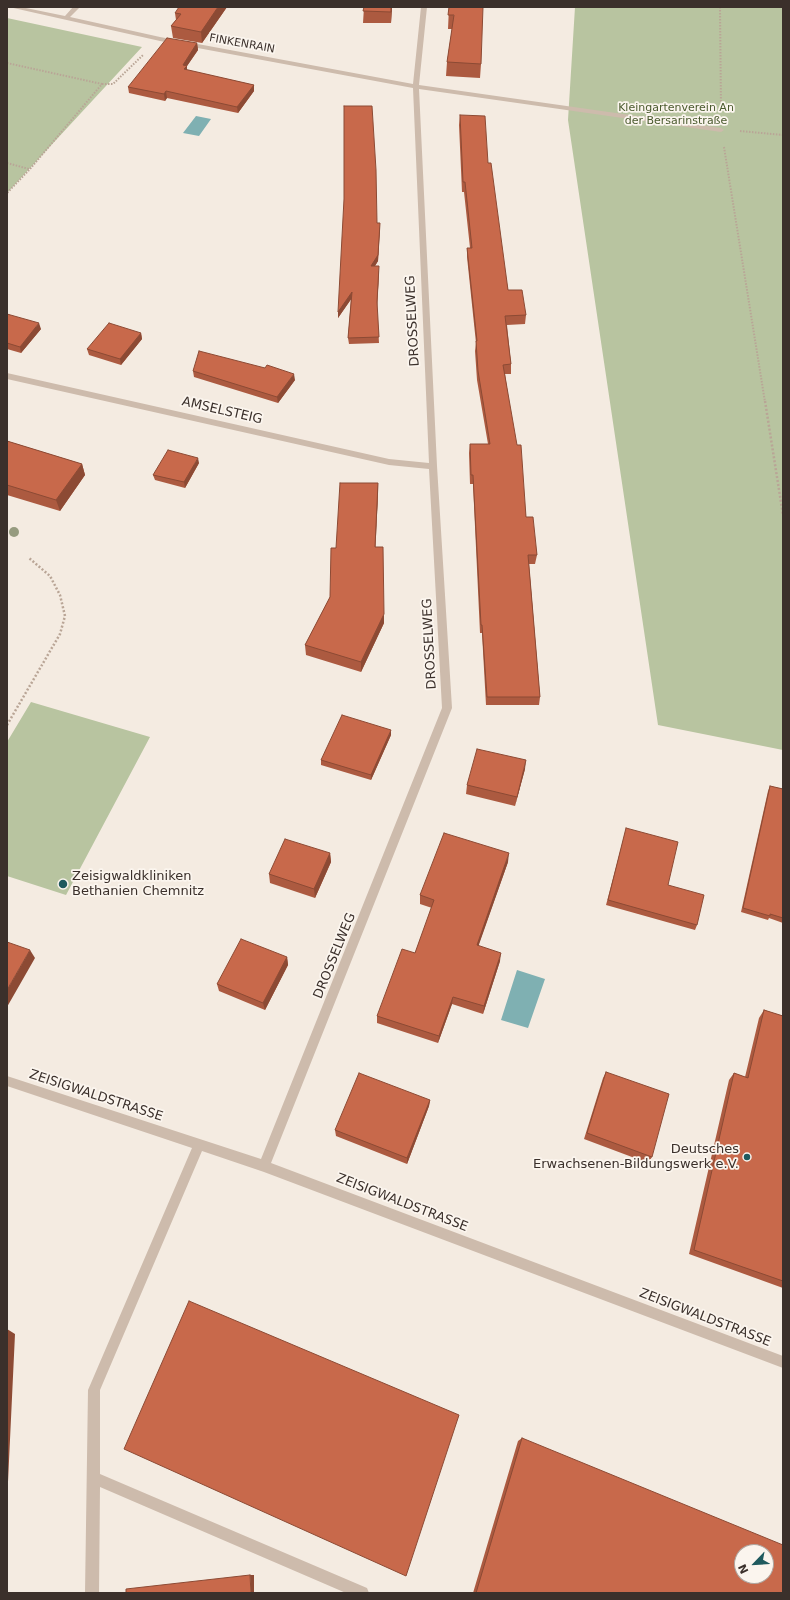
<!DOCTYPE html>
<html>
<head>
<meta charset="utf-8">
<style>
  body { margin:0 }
  #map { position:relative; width:790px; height:1600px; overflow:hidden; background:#f4ebe1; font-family:"DejaVu Sans",sans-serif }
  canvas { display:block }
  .frame { position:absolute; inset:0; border:8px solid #3b302b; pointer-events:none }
  .north { position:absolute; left:734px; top:1544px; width:40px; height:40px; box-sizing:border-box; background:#fbf5ee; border:1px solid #aea6a0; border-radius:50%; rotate:245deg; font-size:11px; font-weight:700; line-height:16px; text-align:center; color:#3b302b }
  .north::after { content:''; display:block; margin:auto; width:14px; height:18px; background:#1f5a5e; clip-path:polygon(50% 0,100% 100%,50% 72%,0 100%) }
</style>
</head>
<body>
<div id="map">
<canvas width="790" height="1600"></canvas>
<div class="frame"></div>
<div class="north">N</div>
</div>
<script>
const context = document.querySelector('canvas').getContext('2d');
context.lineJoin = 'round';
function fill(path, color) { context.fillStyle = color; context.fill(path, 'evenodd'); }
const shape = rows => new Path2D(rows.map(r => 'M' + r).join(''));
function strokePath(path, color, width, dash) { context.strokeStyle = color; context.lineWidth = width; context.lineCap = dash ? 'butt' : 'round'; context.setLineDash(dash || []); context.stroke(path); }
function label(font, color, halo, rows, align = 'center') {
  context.font = font + ' "DejaVu Sans",sans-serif'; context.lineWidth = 3.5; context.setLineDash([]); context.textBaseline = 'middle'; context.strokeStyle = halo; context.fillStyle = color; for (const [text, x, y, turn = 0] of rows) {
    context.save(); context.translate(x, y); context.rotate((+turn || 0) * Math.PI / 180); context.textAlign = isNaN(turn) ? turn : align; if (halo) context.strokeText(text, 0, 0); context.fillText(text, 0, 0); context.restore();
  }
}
const green = shape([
  [575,7,783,7,783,750,658,725,568,120],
  [7,18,142,47,7,193],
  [31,702,150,737,66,895,7,876,7,742]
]);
const water = shape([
  [196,116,211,119,199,136,183,133],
  [517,970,545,979,528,1028,501,1020]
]);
const pathFar1 = shape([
  [720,7,721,110],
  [7,63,102,84,30,169,7,193],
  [102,84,113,84,143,55],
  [740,131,783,135],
  [724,147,765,402],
  [7,163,29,169]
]);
const path = shape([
  [765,401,783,515],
  [7,725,60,634,65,616,60,595,50,576,29,558]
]);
const minor = shape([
  [9,7,21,7,65,16,73,7,80,7,70,17,160,37,413,84,421,7,427,7,419,85,721,128,724,130,721,132,419,89,437,466,452,708,271,1163,783,1356,783,1368,264,1172,202,1151,100,1390,100,1474,367,1588,369,1593,346,1593,100,1487,99,1593,85,1593,88,1390,192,1148,7,1086,7,1076,261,1159,442,708,429,469,389,465,7,379,7,373,389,459,429,463,413,88,160,41,9,7]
]);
const trees = [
  [14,532]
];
const wall = shape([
  [227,7,202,43,173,38,171,26,176,20,175,13],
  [364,7,392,7,391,23,363,23],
  [449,7,481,64,480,78,446,76,447,62,452,29,448,29],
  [197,43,198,50,187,66,187,70,254,85,254,91,238,113,167,98,165,101,129,93,128,87],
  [460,115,488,163,508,290,526,315,525,324,507,325,511,364,511,374,505,374,526,517,537,555,535,564,529,564,540,697,539,705,486,705,482,633,480,633,473,484,470,484,469,453,470,444,488,444,477,380,475,351,476,343,467,257,467,248,470,248,464,192,462,192,459,125],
  [377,223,380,229,378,261,375,266,379,272,377,306,379,343,349,344,348,338,351,299,338,318,338,312],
  [7,314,41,329,21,353,7,349],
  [141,333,142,339,121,365,89,355,87,349],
  [193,371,295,380,278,403,194,377],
  [7,441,82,464,85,475,60,511,7,495],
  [199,463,185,488,155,480,153,475],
  [378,483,378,494,375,547,384,623,361,672,306,655,305,645,330,597,336,548],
  [391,735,371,780,321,765,321,760],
  [525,769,515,806,466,794,467,785],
  [770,786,783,789,783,923,769,918,768,920,741,912,768,791],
  [625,833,697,925,695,930,606,905],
  [330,853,331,862,315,898,270,883,269,874],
  [508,862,478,946,500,961,483,1014,452,1004,438,1043,377,1023,377,1016,415,953,432,908,420,904,420,895],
  [287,957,288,965,265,1010,219,991,217,984],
  [764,1010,783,1016,783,1288,689,1254,729,1080,734,1073,745,1077,759,1018],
  [606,1072,652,1157,648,1163,584,1139,603,1078],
  [430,1100,429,1106,407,1164,336,1136,335,1130],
  [522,1438,783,1593,473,1593,518,1441]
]);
const shadedWall = shape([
  [218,7,227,7,202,43,201,32],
  [391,7,392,7,391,23],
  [197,43,198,50,187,66,187,72,184,76,183,65],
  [254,85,254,91,238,113,237,107],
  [166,91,167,98,165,101,164,94],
  [380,223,378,261,371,272,371,266],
  [379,266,379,272,377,308,377,302],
  [352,292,352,298,338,318,338,312],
  [39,323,41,329,21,353,20,347],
  [141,333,142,339,121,365,120,359],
  [294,374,295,380,278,403,277,397],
  [198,458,199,463,185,488,184,482],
  [82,464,85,475,60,511,56,500],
  [378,483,378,494,375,557,375,547],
  [384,614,384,623,361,672,361,662],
  [391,730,391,735,371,780,371,775],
  [526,760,525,769,515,806,517,797],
  [330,853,331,862,315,898,314,889],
  [509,853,508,862,476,953,477,945],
  [30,950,35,958,7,1007,7,990],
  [501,953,500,961,483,1014,484,1006],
  [287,957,288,965,265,1010,263,1003],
  [453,997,452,1004,438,1043,439,1036],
  [430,1100,429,1106,407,1164,407,1158],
  [7,1329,15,1334,7,1503],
  [250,1575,254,1575,254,1593,251,1593]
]);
const building = shape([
  [179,7,218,7,201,32,171,26,181,14,175,13,179,7],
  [364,7,391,7,391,12,363,11,364,7],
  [449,7,483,7,481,64,447,62,454,15,448,15,449,7],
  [167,38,197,43,183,65,187,66,184,69,254,85,237,107,166,91,164,94,128,87,167,38],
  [344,106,372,106,376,170,377,223,380,223,378,255,371,266,379,266,377,302,379,337,348,338,352,292,338,312,344,199,344,106],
  [460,115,485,116,488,163,491,163,508,290,522,290,526,315,505,316,511,364,503,365,517,445,521,445,526,517,533,517,537,555,528,555,540,697,487,697,482,625,481,625,473,475,471,475,470,444,490,444,478,371,476,341,477,341,467,248,472,248,465,182,463,182,460,115],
  [7,314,39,323,20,347,7,343,7,314],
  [109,323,141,333,120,359,87,349,109,323],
  [199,351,265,368,267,365,294,374,277,397,193,371,199,351],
  [7,441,82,464,56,500,7,485,7,441],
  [168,450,198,458,184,482,153,475,168,450],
  [340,483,378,483,375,547,383,547,384,614,361,662,305,645,330,597,331,548,336,548,340,483],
  [342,715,391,730,371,775,321,760,342,715],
  [477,749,526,760,517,797,467,785,477,749],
  [770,786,783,789,783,918,770,914,770,916,743,908,770,786],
  [626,828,678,842,668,885,704,895,697,925,608,900,626,828],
  [444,833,509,853,477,945,501,953,484,1006,453,997,439,1036,377,1016,402,949,415,953,434,900,420,895,444,833],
  [285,839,330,853,314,889,269,874,285,839],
  [241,939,287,957,263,1003,217,984,241,939],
  [7,942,30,950,7,990,7,942],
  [764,1010,783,1016,783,1281,694,1250,734,1073,748,1078,764,1010],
  [606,1072,669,1094,652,1157,587,1133,606,1072],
  [359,1073,430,1100,407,1158,335,1130,359,1073],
  [189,1301,459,1415,406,1576,124,1449,189,1301],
  [522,1438,783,1545,783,1593,476,1593,522,1438],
  [742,1552,766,1552,766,1576,742,1576,742,1552],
  [250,1575,251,1593,126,1593,126,1589,250,1575]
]);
const markers = [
  [63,884,5,"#1f5a5e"],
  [747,1157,4,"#1f5a5e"]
];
const farStreetnames = [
  ["FINKENRAIN",242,44,10]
];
const farParknames = [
  ["Kleingartenverein An",676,108],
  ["der Bersarinstraße",676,121]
];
const streetNames = [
  ["DROSSELWEG",413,321,-93],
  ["AMSELSTEIG",222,411,13],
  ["DROSSELWEG",430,644,-93],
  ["DROSSELWEG",335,956,-68],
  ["ZEISIGWALDSTRASSE",96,1096,18],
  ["ZEISIGWALDSTRASSE",402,1203,21],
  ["ZEISIGWALDSTRASSE",705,1318,21]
];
const poiNames = [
  ["Zeisigwaldkliniken",72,877],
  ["Bethanien Chemnitz",72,892],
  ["Deutsches",739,1150,"right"],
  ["Erwachsenen-Bildungswerk e.V.",739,1165,"right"]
];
fill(green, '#b8c4a0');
fill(water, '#7fb0b2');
strokePath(pathFar1, '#b9a596', 2, [1.5, 1.5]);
strokePath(path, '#b9a596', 2.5, [2, 2]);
fill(minor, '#cdbbac');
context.fillStyle = '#969b7f';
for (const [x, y] of trees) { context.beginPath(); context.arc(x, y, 5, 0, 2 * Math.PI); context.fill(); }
fill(wall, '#ac5a40');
fill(shadedWall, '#8c4a34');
fill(building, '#c8694b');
strokePath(building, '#8c4a34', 1);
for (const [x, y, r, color] of markers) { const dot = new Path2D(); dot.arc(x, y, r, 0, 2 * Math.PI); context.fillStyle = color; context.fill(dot); strokePath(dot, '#fbf5ee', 1.5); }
label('11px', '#3b302b', '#fbf5ee', farStreetnames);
label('11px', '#4a5a2e', '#fbf5ee', farParknames);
label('13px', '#3b302b', '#fbf5ee', streetNames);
label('13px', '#3b302b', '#fbf5ee', poiNames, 'left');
</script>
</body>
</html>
